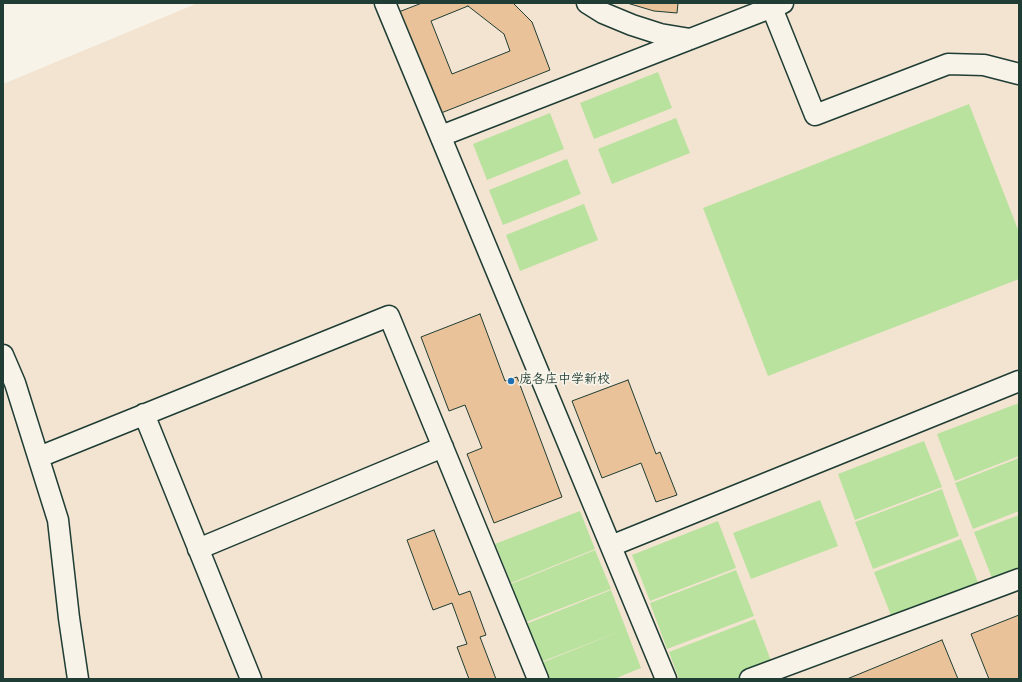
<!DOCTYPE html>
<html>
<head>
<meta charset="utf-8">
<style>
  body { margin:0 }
  #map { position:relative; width:1022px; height:682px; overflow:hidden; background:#f7f3e8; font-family:Dekko,sans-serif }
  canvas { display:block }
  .frame { position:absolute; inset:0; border:4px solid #1f3d34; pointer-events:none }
</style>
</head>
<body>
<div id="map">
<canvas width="1022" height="682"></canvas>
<div class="frame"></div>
</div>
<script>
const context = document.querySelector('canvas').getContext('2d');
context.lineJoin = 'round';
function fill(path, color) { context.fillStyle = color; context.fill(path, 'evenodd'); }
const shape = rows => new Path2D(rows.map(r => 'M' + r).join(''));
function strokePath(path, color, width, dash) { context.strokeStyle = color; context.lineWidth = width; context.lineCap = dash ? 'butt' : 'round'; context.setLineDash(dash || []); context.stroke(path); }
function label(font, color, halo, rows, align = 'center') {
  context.font = font + ' Dekko,"LXGW WenKai TC",sans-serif'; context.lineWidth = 3.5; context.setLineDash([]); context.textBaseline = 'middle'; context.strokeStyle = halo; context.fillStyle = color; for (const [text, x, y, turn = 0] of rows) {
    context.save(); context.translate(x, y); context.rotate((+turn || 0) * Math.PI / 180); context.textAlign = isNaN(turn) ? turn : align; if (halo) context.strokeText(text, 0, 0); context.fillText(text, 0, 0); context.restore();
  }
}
const built = shape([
  [198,3,1019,3,1019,679,3,679,3,84]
]);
const green = shape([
  [658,72,672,108,594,139,580,103],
  [969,104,1019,232,1019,279,768,376,703,208],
  [550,113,564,149,487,180,473,144],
  [676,118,690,153,612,184,598,149],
  [567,159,581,194,503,225,489,190],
  [584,204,598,240,520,271,506,235],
  [1019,403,1019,456,955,481,937,434],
  [924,441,942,487,855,520,838,474],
  [1019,458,1019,511,973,529,955,483],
  [942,489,959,536,873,569,855,522],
  [820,500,838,546,751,579,733,533],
  [580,511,595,549,511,583,495,544],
  [1019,515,1019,568,992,578,974,532],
  [718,521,736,568,650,601,632,555],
  [961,539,979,585,892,618,874,572],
  [595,550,611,589,526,622,511,584],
  [736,570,754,616,667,649,650,603],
  [611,590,626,629,541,662,526,624],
  [755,619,773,666,738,679,679,679,669,652],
  [626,629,641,668,614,679,548,679,541,663]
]);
const building = shape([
  [422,3,513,3,532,22,550,70,436,115,396,13,422,3],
  [468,6,504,34,510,51,452,74,431,21,468,6],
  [627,3,678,3,677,13,654,11,627,3],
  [480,314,505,381,517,377,562,497,494,523,467,454,482,448,465,405,449,411,421,337,480,314],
  [628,380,656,454,660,452,677,495,656,502,641,463,602,478,572,401,628,380],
  [434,530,459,595,470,591,486,635,480,637,496,679,469,679,457,647,467,644,452,603,433,610,407,540,434,530],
  [1019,615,1019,679,989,679,971,634,1019,615],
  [942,640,958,679,847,679,942,640]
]);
const minor = shape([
  [385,3,666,679],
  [587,3,603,13,632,25,660,34,690,39],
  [770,3,815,115,948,64,984,65,1019,74],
  [441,136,783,3],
  [3,355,15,383,58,520,69,618,78,679],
  [144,414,251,679],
  [39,457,389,316,538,679],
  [611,546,1019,381],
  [198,549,443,447],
  [750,679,1019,579]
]);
const markers = [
  [511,381,4,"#1f6fb2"]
];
const poiNames = [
  ["庞各庄中学新校",519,381]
];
fill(built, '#f3e4d1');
fill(green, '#b9e29e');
fill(building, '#eac29a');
strokePath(building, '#1f3d34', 1);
strokePath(minor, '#1f3d34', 23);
strokePath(minor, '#f7f3e8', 20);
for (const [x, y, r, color] of markers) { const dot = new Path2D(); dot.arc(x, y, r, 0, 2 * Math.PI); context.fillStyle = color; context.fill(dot); strokePath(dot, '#f7f3e8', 1.5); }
label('13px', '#1f3d34', '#f7f3e8', poiNames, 'left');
</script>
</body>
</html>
